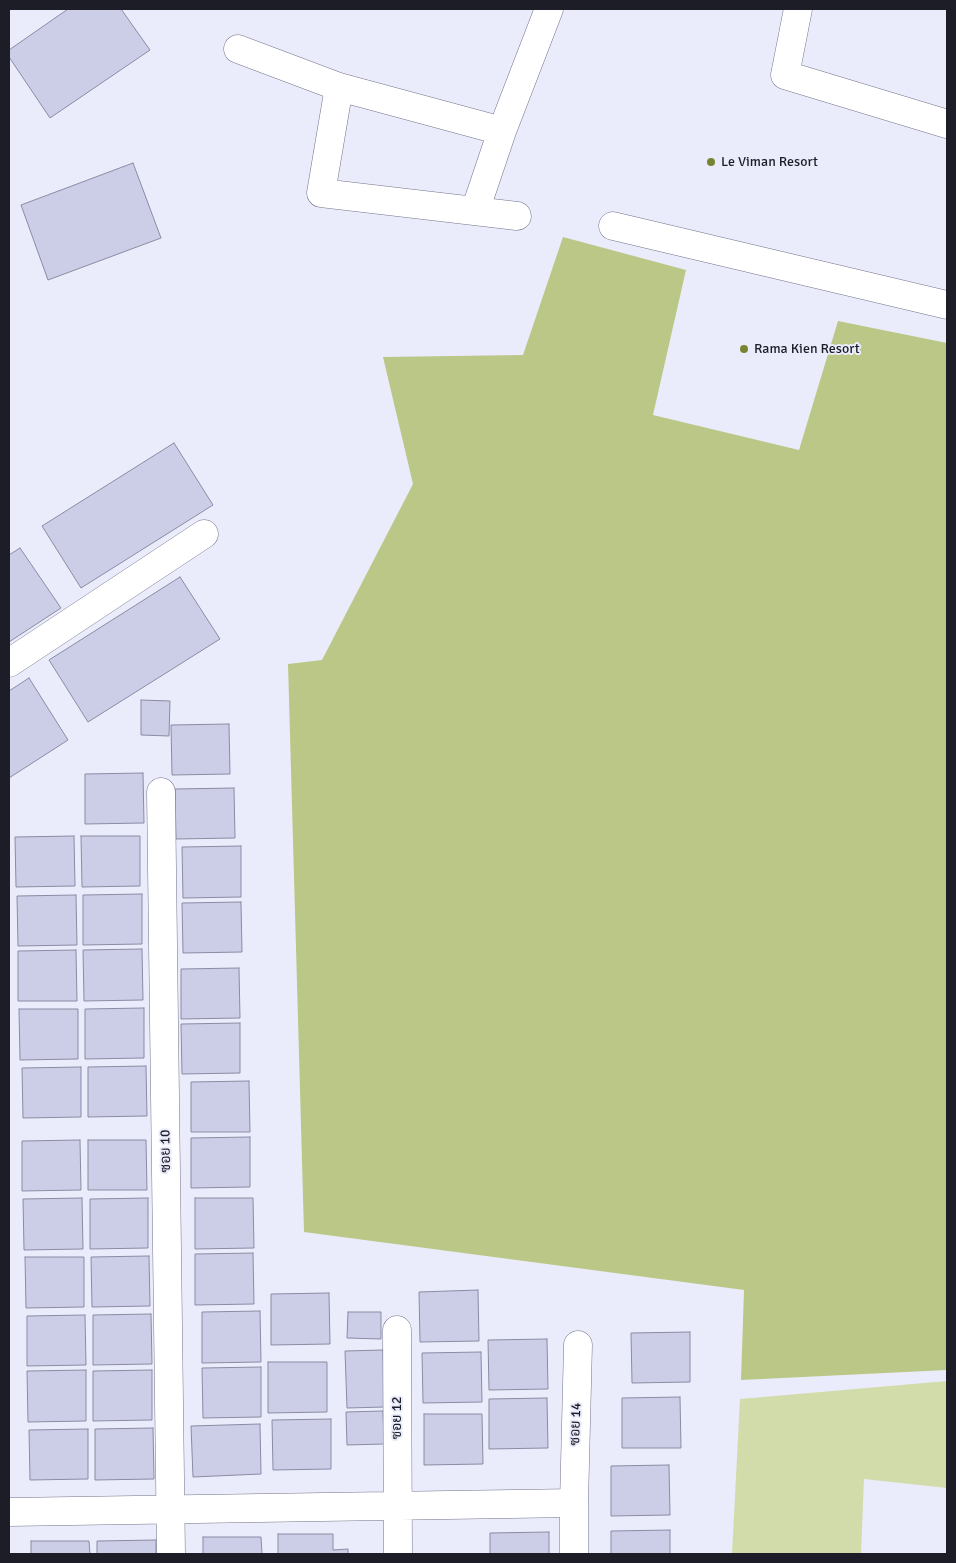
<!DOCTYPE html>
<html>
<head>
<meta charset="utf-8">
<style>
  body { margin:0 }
  #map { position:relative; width:956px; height:1563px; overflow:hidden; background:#ebecfb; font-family:Signika,sans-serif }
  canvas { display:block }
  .frame { position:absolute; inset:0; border:10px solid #1c1d26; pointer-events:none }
</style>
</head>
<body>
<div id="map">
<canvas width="956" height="1563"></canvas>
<div class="frame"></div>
</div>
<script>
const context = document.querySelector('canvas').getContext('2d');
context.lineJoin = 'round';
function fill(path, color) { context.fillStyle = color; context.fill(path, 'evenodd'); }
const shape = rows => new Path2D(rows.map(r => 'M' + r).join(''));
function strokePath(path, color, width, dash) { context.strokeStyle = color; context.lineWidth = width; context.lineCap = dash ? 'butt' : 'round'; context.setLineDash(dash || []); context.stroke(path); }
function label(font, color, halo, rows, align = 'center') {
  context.font = font + ' Signika,Sarabun,sans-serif'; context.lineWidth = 4; context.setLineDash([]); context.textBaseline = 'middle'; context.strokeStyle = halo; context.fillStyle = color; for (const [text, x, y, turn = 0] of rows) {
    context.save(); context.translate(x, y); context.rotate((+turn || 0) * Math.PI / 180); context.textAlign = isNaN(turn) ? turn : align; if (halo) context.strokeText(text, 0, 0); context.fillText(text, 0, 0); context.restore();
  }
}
const green = shape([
  [947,1381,947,1488,864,1479,861,1554,732,1554,740,1399]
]);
const forest = shape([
  [563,237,686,270,653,415,799,450,838,321,947,343,947,1370,741,1380,744,1290,304,1232,288,664,322,660,413,484,383,357,523,355]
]);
const building = shape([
  [68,9,121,9,150,50,50,118,9,57,9,50,68,9],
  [133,163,161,238,48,280,21,205,133,163],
  [174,443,213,505,81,588,42,526,174,443],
  [20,548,61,608,9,642,9,555,20,548],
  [180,577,220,639,88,722,49,660,180,577],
  [29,678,68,740,9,778,9,691,29,678],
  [141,700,170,701,169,736,141,735,141,700],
  [229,724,230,774,172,775,171,725,229,724],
  [143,773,144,823,85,824,85,774,143,773],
  [234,788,235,838,176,839,175,789,234,788],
  [74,836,75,886,16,887,15,837,74,836],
  [81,836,140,836,140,886,82,887,81,836],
  [241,846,241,897,183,898,182,847,241,846],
  [142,894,142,944,83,945,83,895,142,894],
  [76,895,77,945,18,946,17,896,76,895],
  [241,902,242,952,183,953,182,903,241,902],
  [142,949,143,1000,84,1001,83,950,142,949],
  [76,950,77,1001,18,1001,18,951,76,950],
  [239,968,240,1018,181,1019,181,969,239,968],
  [144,1008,144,1058,85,1059,85,1009,144,1008],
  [19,1009,78,1009,78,1059,20,1060,19,1009],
  [240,1023,240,1073,182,1074,181,1024,240,1023],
  [146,1066,147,1116,88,1117,88,1067,146,1066],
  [81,1067,81,1117,23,1118,22,1068,81,1067],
  [249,1081,250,1132,191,1132,191,1082,249,1081],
  [250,1137,250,1187,191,1188,191,1138,250,1137],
  [80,1140,81,1190,22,1191,22,1141,80,1140],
  [88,1140,146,1140,147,1190,88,1190,88,1140],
  [82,1198,83,1249,24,1250,23,1199,82,1198],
  [148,1198,148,1248,90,1249,90,1199,148,1198],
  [195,1198,253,1198,254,1248,195,1249,195,1198],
  [253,1253,254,1304,195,1305,195,1254,253,1253],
  [149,1256,150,1306,92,1307,91,1257,149,1256],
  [25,1257,84,1257,84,1307,26,1308,25,1257],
  [478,1290,479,1341,420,1342,419,1292,478,1290],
  [329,1293,330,1344,271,1345,271,1294,329,1293],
  [260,1311,261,1362,202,1363,202,1312,260,1311],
  [348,1312,381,1312,381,1339,347,1338,348,1312],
  [151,1314,152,1364,93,1365,93,1315,151,1314],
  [85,1315,86,1365,27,1366,27,1316,85,1315],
  [690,1332,690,1382,632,1383,631,1333,690,1332],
  [547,1339,548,1389,489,1390,488,1340,547,1339],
  [383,1350,385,1407,347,1408,345,1351,383,1350],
  [481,1352,482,1402,423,1403,422,1353,481,1352],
  [268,1362,327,1362,327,1412,268,1413,268,1362],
  [261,1367,261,1417,203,1418,202,1368,261,1367],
  [86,1370,86,1421,28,1422,27,1371,86,1370],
  [152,1370,152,1420,93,1421,93,1371,152,1370],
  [680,1397,681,1448,622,1448,622,1398,680,1397],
  [547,1398,548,1448,489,1449,489,1399,547,1398],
  [383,1411,384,1444,347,1445,346,1412,383,1411],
  [424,1414,482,1414,483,1464,424,1465,424,1414],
  [331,1419,331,1469,273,1470,272,1420,331,1419],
  [260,1424,261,1474,193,1477,191,1426,260,1424],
  [153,1428,154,1479,95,1480,95,1429,153,1428],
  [88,1429,88,1479,30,1480,29,1430,88,1429],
  [669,1465,670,1515,611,1516,611,1466,669,1465],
  [670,1530,670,1554,611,1554,611,1531,670,1530],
  [549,1532,549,1554,490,1554,490,1533,549,1532],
  [278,1534,333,1534,333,1550,348,1549,348,1554,278,1554,278,1534],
  [203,1537,261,1537,262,1554,203,1554,203,1537],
  [156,1540,156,1554,97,1554,97,1541,156,1540],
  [31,1541,89,1541,90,1554,31,1554,31,1541]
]);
const street = shape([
  [798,9,785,75,947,124],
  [238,49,339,87,502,131],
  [339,87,321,193,517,216],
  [475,211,502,131,549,9],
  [613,226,947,305],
  [9,663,204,534],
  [161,792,171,1554],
  [397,1330,398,1554],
  [9,1512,574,1503],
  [574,1554,574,1503,578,1345]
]);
const markers = [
  [711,162,5,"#778431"],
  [744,349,5,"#778431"]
];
const poiNames = [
  ["Le Viman Resort",721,162],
  ["Rama Kien Resort",754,349]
];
const streetNames = [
  ["ซอย 10",166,1151,-91],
  ["ซอย 12",397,1418,-90],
  ["ซอย 14",576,1424,-88]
];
fill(green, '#d2dcab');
fill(forest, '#bbc786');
fill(building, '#cccee7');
strokePath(building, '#8a8ba3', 1);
strokePath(street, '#73748b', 29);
strokePath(street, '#fff', 28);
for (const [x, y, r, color] of markers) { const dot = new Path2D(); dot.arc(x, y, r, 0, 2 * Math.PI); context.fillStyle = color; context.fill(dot); strokePath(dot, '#ebecfb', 2); }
label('14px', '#1c1d26', '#ebecfb', poiNames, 'left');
label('14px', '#1c1d26', '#ebecfb', streetNames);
</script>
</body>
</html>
